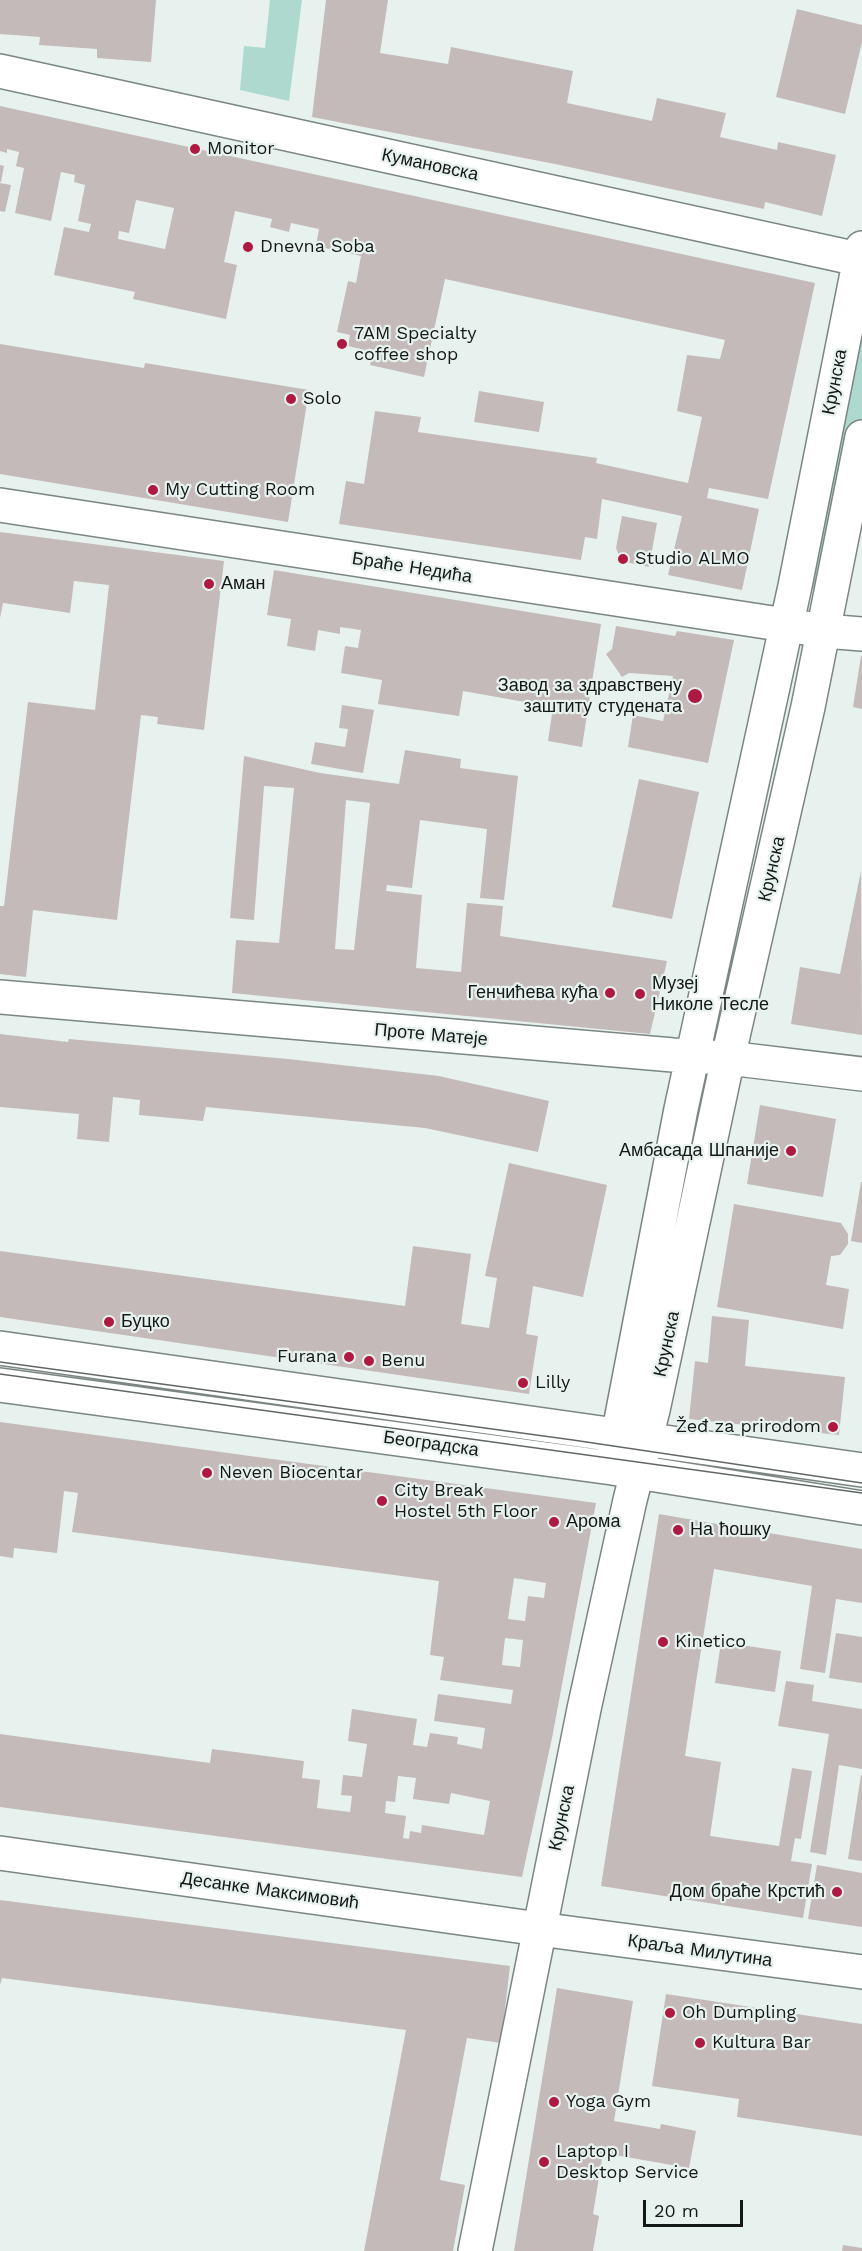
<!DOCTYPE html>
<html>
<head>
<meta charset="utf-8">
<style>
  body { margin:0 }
  #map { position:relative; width:862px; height:2251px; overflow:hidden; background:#e7f2ef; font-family:"Work Sans",sans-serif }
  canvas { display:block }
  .scale { position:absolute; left:643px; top:2200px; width:100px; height:27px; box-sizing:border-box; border:3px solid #151817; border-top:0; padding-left:8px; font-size:18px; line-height:21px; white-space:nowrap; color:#151817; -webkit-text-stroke:4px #e7f2ef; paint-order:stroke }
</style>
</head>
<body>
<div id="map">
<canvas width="862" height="2251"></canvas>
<div class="scale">20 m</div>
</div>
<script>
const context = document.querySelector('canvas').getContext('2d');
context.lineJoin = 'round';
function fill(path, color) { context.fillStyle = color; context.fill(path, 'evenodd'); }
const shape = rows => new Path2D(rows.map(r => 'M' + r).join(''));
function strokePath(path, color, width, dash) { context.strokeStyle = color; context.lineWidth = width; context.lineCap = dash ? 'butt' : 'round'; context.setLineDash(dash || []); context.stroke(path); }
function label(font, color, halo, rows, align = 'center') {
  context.font = font + ' "Work Sans",sans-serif'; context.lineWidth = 4.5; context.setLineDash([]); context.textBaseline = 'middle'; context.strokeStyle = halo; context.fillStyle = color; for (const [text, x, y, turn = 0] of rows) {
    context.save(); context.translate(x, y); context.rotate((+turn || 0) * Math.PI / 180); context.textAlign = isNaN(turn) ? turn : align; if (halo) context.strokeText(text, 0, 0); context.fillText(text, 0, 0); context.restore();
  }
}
const green = shape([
  [270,0,302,0,289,101,240,90,244,46,265,48],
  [862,317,862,437,832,592,795,586]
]);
const building = shape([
  [0,0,156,0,151,62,97,58,97,49,39,45,40,37,0,34],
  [326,0,388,0,380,53,448,64,451,47,573,71,567,103,652,121,657,98,726,113,720,137,777,150,778,142,836,155,822,216,765,202,764,209,555,164,312,117],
  [797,9,862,25,862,42,845,114,776,97],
  [0,106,815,283,768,499,709,488,707,498,759,509,742,590,668,575,682,516,602,499,597,539,585,537,581,560,339,524,346,481,364,484,375,411,421,417,418,432,597,458,596,463,688,483,702,417,677,411,687,355,720,359,725,340,445,279,424,377,370,365,373,352,348,346,350,335,337,332,348,281,356,283,361,256,316,246,319,229,291,223,289,232,270,227,272,219,235,211,224,262,237,265,226,319,133,299,135,292,54,275,64,227,89,232,91,224,78,221,85,185,74,182,75,175,61,172,51,221,15,213,24,168,16,166,19,152,7,149,7,153,0,151],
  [136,200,174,208,165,249,118,239,119,231,129,233],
  [0,165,4,166,1,182,0,182],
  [0,183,11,185,5,212,0,211],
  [0,344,144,368,145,363,309,390,288,522,0,474],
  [479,391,544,402,539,432,474,422],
  [622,516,657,523,649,567,621,561,616,548],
  [0,532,224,561,204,730,157,724,158,717,141,715,117,920,33,910,26,977,0,974,0,906,4,906,28,702,95,710,109,585,74,581,70,613,3,603,0,618],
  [274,570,601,624,582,747,548,741,553,707,463,691,459,716,378,704,382,680,341,673,345,646,358,648,361,630,340,627,340,634,318,630,315,651,287,646,291,619,267,615],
  [616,626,675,636,677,631,734,640,708,763,628,747,633,715,663,721,673,676,629,673,622,677,606,654,612,649],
  [861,656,862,656,862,709,853,707],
  [342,705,374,710,363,773,311,764,315,742,345,747,348,729,339,728],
  [405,750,461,759,460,768,518,776,504,900,480,898,487,829,420,820,412,888,387,885,386,891,422,895,416,968,461,972,467,903,503,906,500,936,667,961,650,1034,232,993,236,940,279,943,294,788,264,786,254,920,230,918,244,756,320,773,399,784],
  [346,800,370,803,354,950,335,949],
  [639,779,699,792,672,919,612,907],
  [861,871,862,1035,791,1024,800,967,840,974],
  [0,1034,68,1042,69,1039,288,1059,439,1076,549,1101,538,1152,425,1128,206,1107,203,1121,139,1115,140,1100,113,1097,109,1142,77,1139,79,1114,0,1107],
  [760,1105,836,1119,823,1197,747,1184],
  [509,1163,607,1185,583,1297,533,1286,526,1334,538,1336,529,1394,0,1317,0,1251,405,1306,413,1246,471,1254,461,1324,489,1328,497,1278,485,1276],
  [861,1182,862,1182,862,1243,851,1241],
  [734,1204,841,1223,848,1234,848,1244,840,1255,831,1256,826,1285,849,1289,843,1329,717,1307],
  [712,1316,749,1320,745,1366,845,1377,839,1435,689,1419,695,1361,708,1363],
  [0,1422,596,1503,552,1738,522,1877,0,1807,0,1734,210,1763,212,1749,304,1761,302,1778,320,1780,317,1808,350,1812,352,1796,341,1795,343,1775,362,1777,367,1744,348,1741,352,1709,417,1719,413,1745,427,1747,430,1733,458,1737,457,1744,482,1749,485,1728,434,1721,438,1694,511,1704,513,1690,440,1680,444,1657,430,1655,439,1581,72,1532,78,1493,64,1491,57,1553,14,1548,13,1558,0,1556],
  [514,1578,546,1583,544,1598,528,1596,525,1621,508,1619],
  [505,1638,523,1640,520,1667,502,1665],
  [398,1776,416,1778,413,1799,449,1804,451,1793,490,1801,484,1835,422,1825,421,1833,410,1831,409,1839,403,1838,406,1816,385,1813,386,1801,395,1802],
  [659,1514,862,1549,862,1603,836,1599,825,1673,800,1669,812,1586,714,1569,696,1682,685,1756,721,1762,710,1836,779,1846,792,1768,812,1771,801,1839,795,1838,791,1861,812,1864,803,1918,601,1886],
  [836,1633,862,1637,862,1683,829,1678],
  [721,1642,781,1651,775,1692,715,1683],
  [786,1681,814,1685,812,1701,862,1709,862,1769,839,1765,826,1855,810,1852,829,1734,778,1726],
  [861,1775,862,1775,862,1861,848,1859],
  [817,1865,862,1873,862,1927,808,1919],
  [0,1900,510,1966,501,2043,467,2038,440,2180,465,2185,453,2251,364,2251,406,2030,2,1978,0,1985],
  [557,1988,633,2001,614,2121,660,2129,661,2124,696,2131,689,2168,603,2153,593,2214,599,2216,593,2251,514,2251],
  [666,1994,862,2024,862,2136,737,2117,739,2099,652,2086],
  [843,2245,862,2248,862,2251,842,2251]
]);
const minor = shape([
  [0,71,862,260],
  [0,505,825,631,862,634],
  [0,997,673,1055,728,1058,862,1074],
  [613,1462,681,1109,795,586,862,248],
  [0,1853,539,1929,862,1972],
  [475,2251,584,1709,630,1500,653,1410,728,1058,808,707,862,437]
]);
const major = shape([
  [0,1348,862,1470],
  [0,1385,612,1468,862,1508]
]);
const tram = shape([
  [0,1362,573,1440,862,1483],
  [0,1374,862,1493]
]);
const markers = [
  [195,149,6,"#ad1941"],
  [248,247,6,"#ad1941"],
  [342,344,6,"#ad1941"],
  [291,399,6,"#ad1941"],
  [153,490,6,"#ad1941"],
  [623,559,6,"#ad1941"],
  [209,584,6,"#ad1941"],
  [695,696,8,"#ad1941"],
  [610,993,6,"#ad1941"],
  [640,994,6,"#ad1941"],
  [791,1151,6,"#ad1941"],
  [109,1322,6,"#ad1941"],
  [349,1357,6,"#ad1941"],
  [369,1361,6,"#ad1941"],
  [523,1383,6,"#ad1941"],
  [833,1427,6,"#ad1941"],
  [207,1473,6,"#ad1941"],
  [382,1501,6,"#ad1941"],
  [554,1522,6,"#ad1941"],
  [678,1530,6,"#ad1941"],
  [663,1642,6,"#ad1941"],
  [837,1892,6,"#ad1941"],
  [670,2013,6,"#ad1941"],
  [700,2043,6,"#ad1941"],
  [554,2102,6,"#ad1941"],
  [544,2162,6,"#ad1941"]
];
const poiNames = [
  ["Monitor",207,149],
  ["Dnevna Soba",260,247],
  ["7AM Specialty",354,334],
  ["coffee shop",354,355],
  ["Solo",303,399],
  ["My Cutting Room",165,490],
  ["Studio ALMO",635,559],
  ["Аман",221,584],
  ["Завод за здравствену",682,686,"right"],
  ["заштиту студената",682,707,"right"],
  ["Музеј",652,984],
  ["Николе Тесле",652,1005],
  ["Генчићева кућа",598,993,"right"],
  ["Амбасада Шпаније",779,1151,"right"],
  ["Буцко",121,1322],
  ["Furana",337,1357,"right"],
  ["Benu",381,1361],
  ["Lilly",535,1383],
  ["Žeđ za prirodom",821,1427,"right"],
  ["Neven Biocentar",219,1473],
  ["City Break",394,1491],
  ["Hostel 5th Floor",394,1512],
  ["Арома",566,1522],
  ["На ћошку",690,1530],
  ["Kinetico",675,1642],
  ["Дом браће Крстић",825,1892,"right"],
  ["Oh Dumpling",682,2013],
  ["Kultura Bar",712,2043],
  ["Yoga Gym",566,2102],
  ["Laptop I",556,2152],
  ["Desktop Service",556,2173]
];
const streetNames = [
  ["Кумановска",430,165,12],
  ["Крунска",835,382,-79],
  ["Браће Недића",412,568,9],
  ["Крунска",772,869,-77],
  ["Проте Матеје",431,1035,5],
  ["Крунска",667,1344,-78],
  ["Београдска",431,1444,8],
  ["Крунска",562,1818,-78],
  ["Десанке Максимовић",270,1891,8],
  ["Краља Милутина",700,1951,8]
];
fill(green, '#aed9cf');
fill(building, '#c4baba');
strokePath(minor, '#7b8583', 36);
strokePath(major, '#7b8583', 36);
strokePath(minor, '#fff', 33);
strokePath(major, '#fff', 33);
strokePath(tram, '#616765', 1.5);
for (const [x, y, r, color] of markers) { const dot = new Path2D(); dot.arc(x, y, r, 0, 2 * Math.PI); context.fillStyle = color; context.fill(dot); strokePath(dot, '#e7f2ef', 2); }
label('18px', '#151817', '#e7f2ef', poiNames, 'left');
label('18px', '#151817', '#e7f2ef', streetNames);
</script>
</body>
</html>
